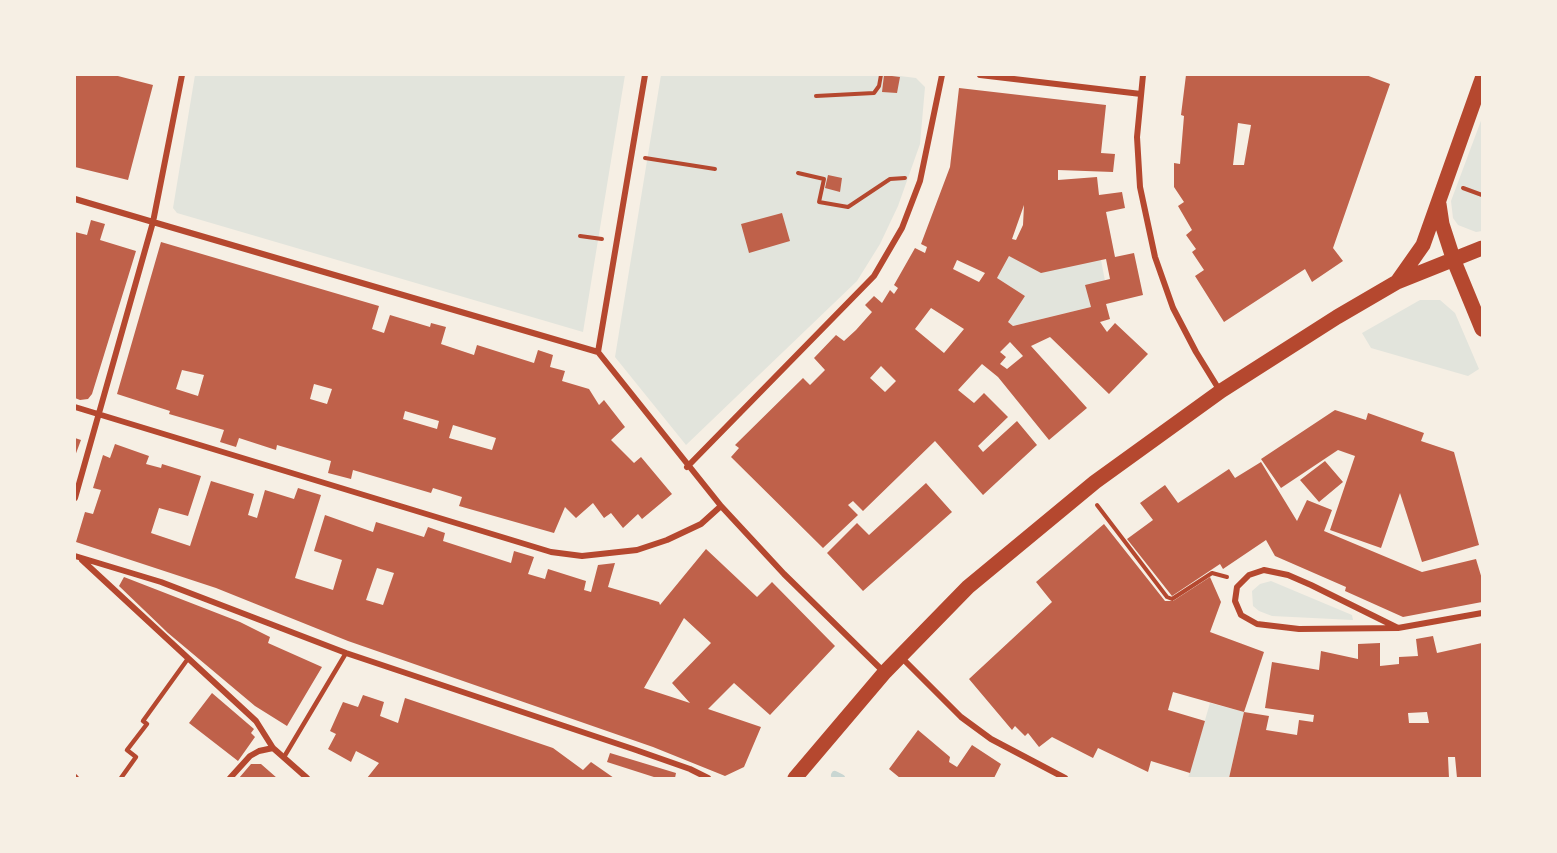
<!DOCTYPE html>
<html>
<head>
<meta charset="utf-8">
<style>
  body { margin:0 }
  #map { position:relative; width:1557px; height:853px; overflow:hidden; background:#f6efe4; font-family:"Space Grotesk",sans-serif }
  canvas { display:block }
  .frame { position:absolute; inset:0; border:76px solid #f6efe4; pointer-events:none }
</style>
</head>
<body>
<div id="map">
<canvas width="1557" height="853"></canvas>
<div class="frame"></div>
</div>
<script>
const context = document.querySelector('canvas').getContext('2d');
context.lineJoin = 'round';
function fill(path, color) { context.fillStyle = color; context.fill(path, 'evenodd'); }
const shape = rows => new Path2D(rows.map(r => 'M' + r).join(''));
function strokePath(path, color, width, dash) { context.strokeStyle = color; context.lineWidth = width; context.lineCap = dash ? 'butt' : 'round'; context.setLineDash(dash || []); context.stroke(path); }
const green = shape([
  [195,75,625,75,583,332,177,213,173,208],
  [661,75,892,75,916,78,925,87,920,144,898,206,880,244,857,281,686,445,615,357],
  [1482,118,1482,231,1476,232,1458,225,1453,218,1451,201],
  [1009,256,1101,260,1105,281,1091,307,1013,326,1008,322,1025,296,997,278],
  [1420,300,1440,300,1455,313,1479,369,1468,376,1371,348,1362,333],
  [1271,581,1352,615,1353,620,1272,616,1259,611,1253,606,1252,591,1260,584],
  [1210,703,1244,712,1229,778,1188,778]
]);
const stream = shape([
  [835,775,841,778]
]);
const building = shape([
  [75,75,114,75,153,85,128,180,75,167],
  [884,75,900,77,897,93,882,92],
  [1186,75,1366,75,1390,84,1333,248,1343,261,1312,282,1305,269,1224,322,1195,276,1204,270,1192,252,1196,249,1186,235,1192,230,1178,206,1184,202,1174,187,1174,163,1180,164,1184,116,1181,115],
  [1238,123,1251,125,1244,165,1233,165],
  [959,88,1106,105,1101,153,1115,154,1113,172,1058,170,1058,180,1097,177,1099,195,1122,192,1125,208,1106,212,1115,257,1134,253,1143,295,1106,304,1110,319,1100,322,1107,332,1115,323,1148,354,1109,394,1050,337,1031,346,1087,408,1049,440,998,377,982,364,958,390,974,403,984,393,1008,417,978,446,983,452,1017,421,1037,445,983,495,935,441,863,511,853,501,848,505,858,515,823,548,731,457,739,448,735,445,803,378,810,385,825,370,814,358,836,335,844,341,856,330,872,312,865,305,874,296,882,303,890,290,894,294,898,288,894,285,915,248,925,253,927,247,921,244,950,167],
  [1024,205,1023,225,1016,240,1012,239],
  [1009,256,1041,273,1106,259,1110,279,1085,285,1091,307,1013,326,1008,322,1025,296,997,278],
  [957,260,985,273,979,282,953,269],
  [931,308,964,329,944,353,915,329],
  [1010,342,1023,356,1007,369,1000,364,1006,357,1000,352],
  [881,366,896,381,885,392,870,378],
  [828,175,842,178,840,192,825,188],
  [782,213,790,241,749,253,741,224],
  [91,220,105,224,100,240,136,251,92,394,88,399,80,400,75,398,75,232,87,235],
  [161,242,379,306,372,329,384,333,390,315,430,327,431,323,446,327,441,344,474,355,477,345,534,363,538,350,553,355,550,367,565,371,562,381,589,389,599,405,604,400,625,427,611,440,634,463,641,457,672,494,642,519,638,514,623,528,611,513,604,518,593,503,576,518,565,507,554,533,459,506,462,497,433,488,431,493,353,470,351,479,328,473,331,461,277,445,276,450,239,438,236,447,220,442,224,430,169,414,170,411,117,394],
  [182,370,204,375,198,396,176,389],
  [314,384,332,389,327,404,310,399],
  [405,411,439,421,437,429,403,419],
  [453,425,496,438,492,450,449,438],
  [1335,410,1366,420,1368,413,1424,433,1421,441,1454,452,1479,545,1422,562,1400,493,1381,548,1330,530,1355,456,1338,450,1281,488,1261,459],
  [75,438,81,440,75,456],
  [115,444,149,456,146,464,161,468,162,464,201,476,188,516,159,508,151,533,190,546,211,481,254,494,248,515,257,518,265,490,294,499,298,488,321,495,295,578,333,590,342,560,314,551,325,515,373,532,376,522,424,537,428,527,445,533,443,541,511,563,514,551,534,557,528,574,545,579,548,569,586,581,584,590,591,592,598,565,615,563,608,587,659,602,660,605,706,549,757,597,772,582,835,646,770,715,734,683,708,709,761,727,744,767,725,776,653,747,348,641,216,588,76,542,85,512,93,514,101,490,93,488,103,455,110,458],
  [377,568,394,573,383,605,366,600],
  [684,618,711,643,672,683,690,703,644,688],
  [1325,461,1343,482,1319,502,1300,480],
  [1261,462,1297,521,1307,500,1332,510,1324,531,1422,572,1476,559,1482,579,1482,602,1403,617,1345,591,1346,587,1275,556,1266,540,1223,569,1220,564,1172,596,1127,539,1153,520,1140,503,1165,485,1178,503,1229,469,1235,478],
  [926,483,952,512,863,591,827,553,857,523,869,535],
  [1104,524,1165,601,1173,601,1210,577,1221,602,1210,632,1264,652,1244,712,1269,716,1266,730,1297,735,1299,720,1313,722,1314,715,1265,708,1272,662,1319,670,1321,651,1358,659,1358,644,1380,643,1380,666,1399,664,1399,657,1418,656,1416,639,1433,636,1437,653,1482,643,1482,778,1457,778,1455,757,1448,757,1449,778,1229,778,1244,712,1173,692,1168,710,1205,721,1190,773,1151,761,1148,772,1098,748,1093,758,1052,737,1039,747,1028,733,1025,736,1015,726,1012,730,969,679,1052,602,1036,582],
  [1427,712,1429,723,1409,723,1408,713],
  [124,577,240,622,270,637,268,643,322,667,287,726,255,706,168,633,119,586],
  [212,693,254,729,251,733,255,737,238,761,189,723],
  [363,695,384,702,380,716,398,723,405,698,553,748,583,770,591,762,614,778,367,778,379,763,356,751,351,762,328,749,336,734,330,731,343,702,358,707],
  [918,730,950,757,949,762,957,767,972,745,1001,764,994,778,900,778,889,769],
  [610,753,676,773,675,778,657,778,607,762],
  [251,764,261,764,277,778,239,778]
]);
const path = shape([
  [816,96,874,93,879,86,881,75],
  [645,158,715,169],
  [798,173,824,179,819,202,848,207,890,179,905,178],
  [1463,188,1482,195],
  [580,236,602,239],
  [1097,505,1167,597,1172,599,1212,573,1227,577]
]);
const service = shape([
  [284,757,346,653],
  [121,778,136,757,127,750,147,724,143,721,187,660]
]);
const minor = shape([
  [182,75,153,222,598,352],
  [980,75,1141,94],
  [1143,75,1137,137,1140,187,1155,257,1173,308,1196,352,1220,391],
  [75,199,153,222,75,498],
  [598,352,721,506,784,574,884,672],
  [598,352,645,75],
  [75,407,551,552,582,556,637,550,667,540,701,524,721,506],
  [687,467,874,276,902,228,920,181,942,75],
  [75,556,161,582,346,653,633,749,690,769,708,778],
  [82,560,256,721,273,748,307,778],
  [1264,570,1288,575,1311,585,1398,628,1299,629,1257,624,1241,615,1235,601,1237,587,1249,575,1264,570],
  [1398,628,1482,613],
  [901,657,961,717,991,739,1065,778],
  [75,777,76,778],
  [230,778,250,756,259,751,273,748]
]);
const primary = shape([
  [1439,204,1442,224,1454,261,1482,329],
  [1397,282,1423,245,1482,79],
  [795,778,885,672,968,587,1095,482,1221,391,1337,317,1397,282,1482,248]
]);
fill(green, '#e2e4dc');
strokePath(stream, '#c9d6d2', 8);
fill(building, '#bf614a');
strokePath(path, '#b5482f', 4);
strokePath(service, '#b5482f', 4.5);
strokePath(minor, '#b5482f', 6);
strokePath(primary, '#b5482f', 15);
</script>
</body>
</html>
